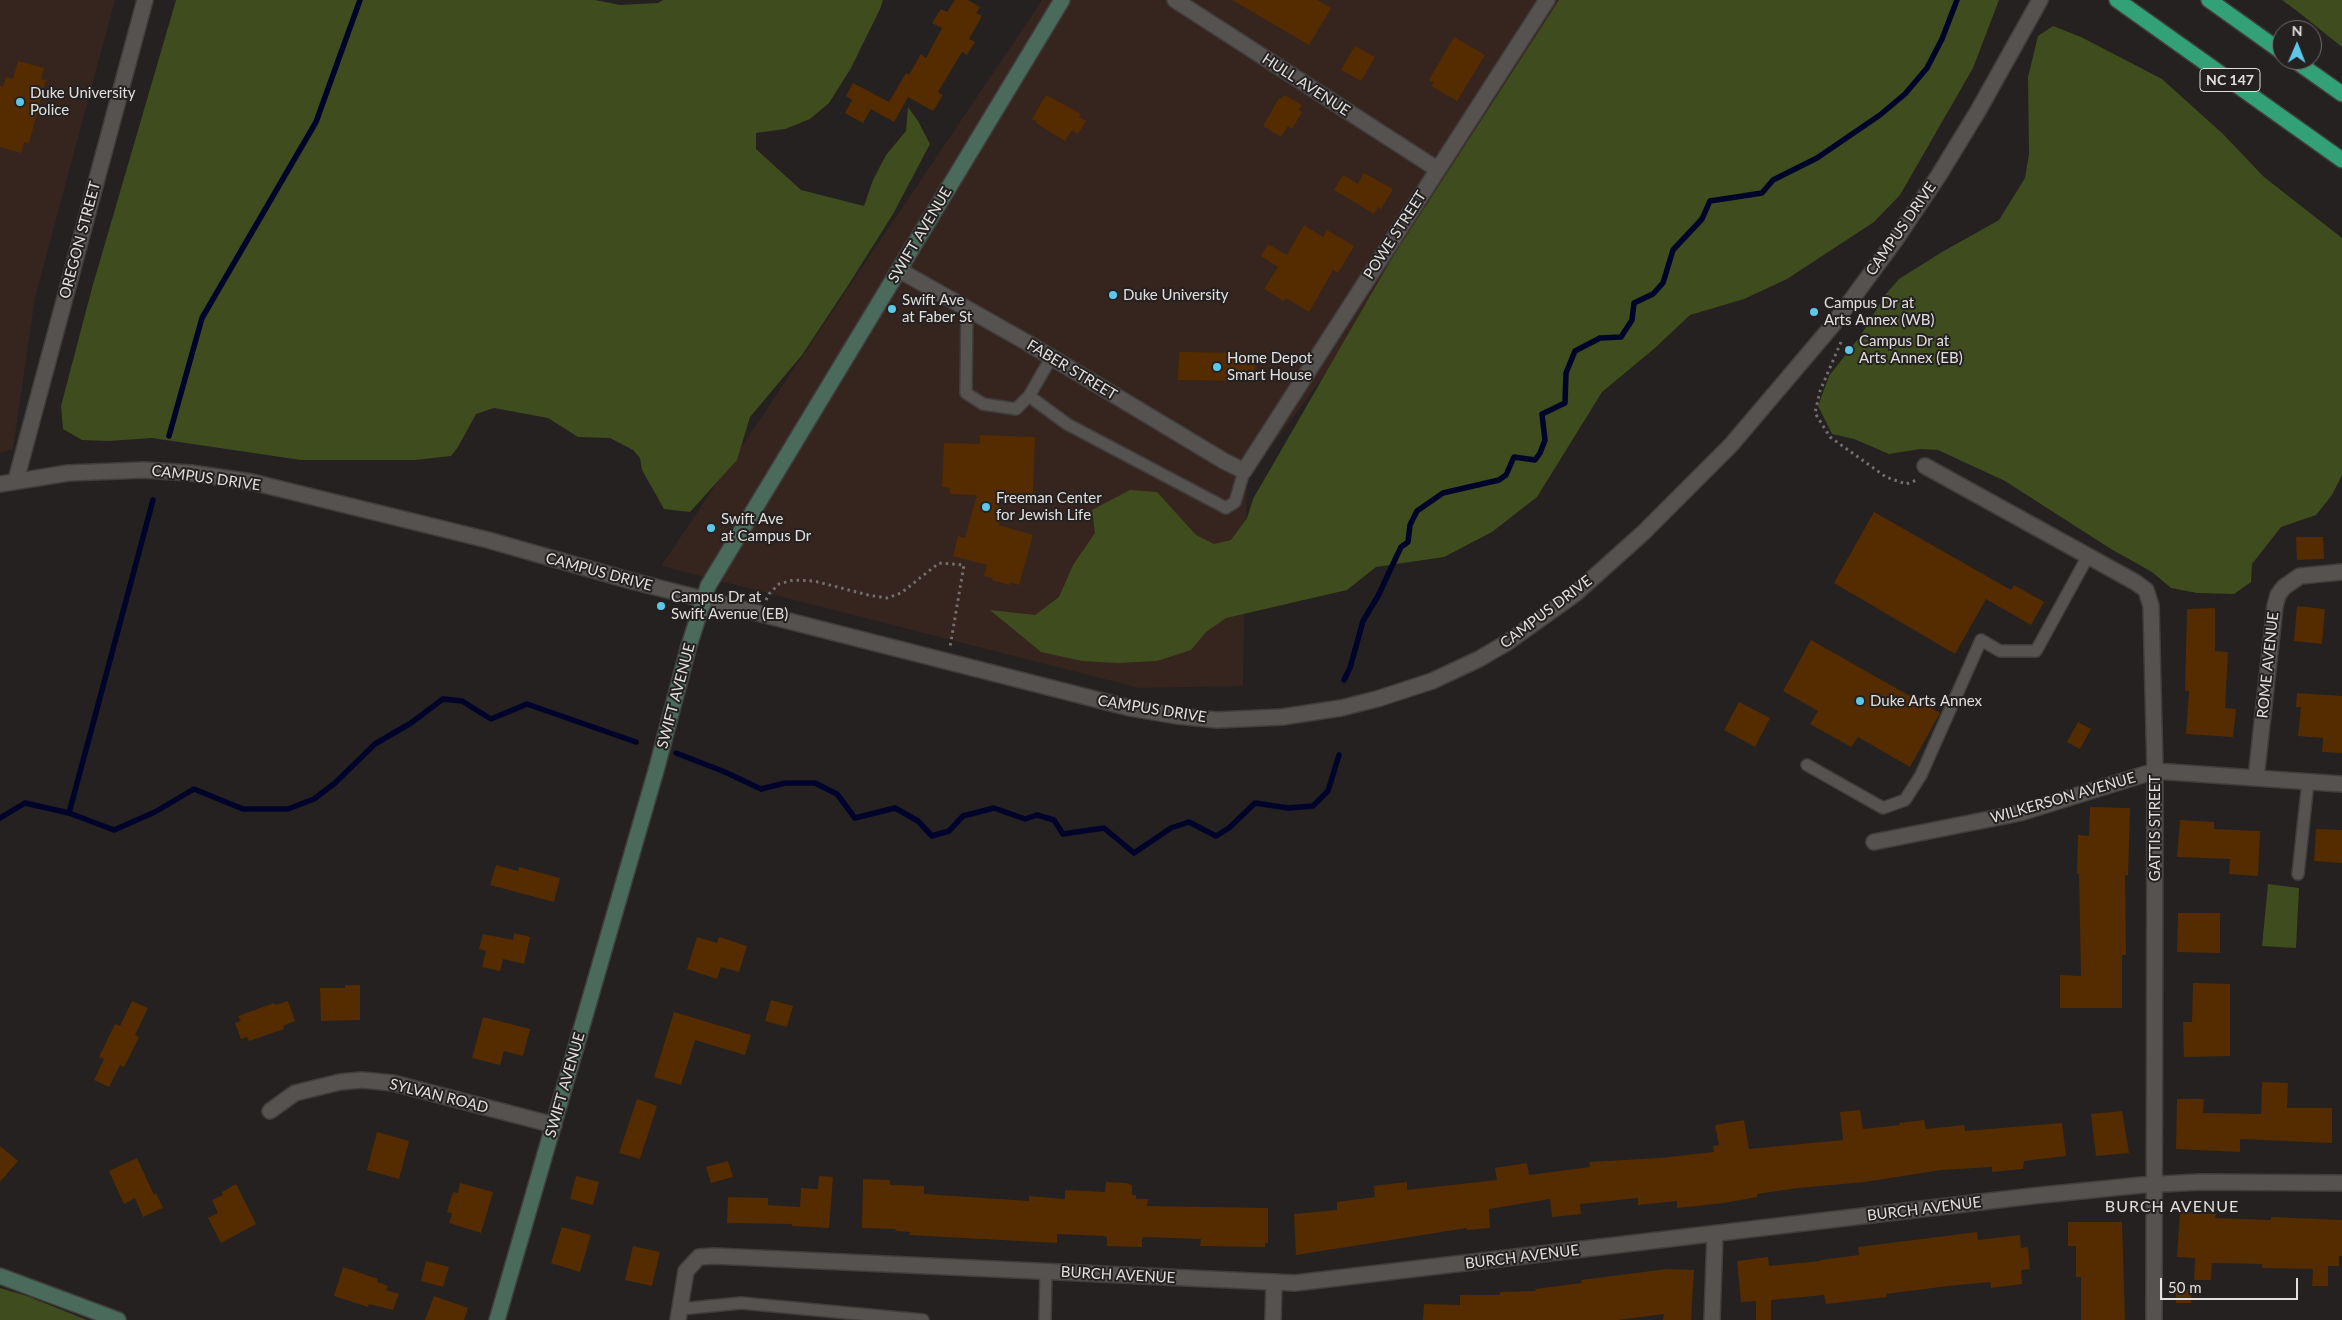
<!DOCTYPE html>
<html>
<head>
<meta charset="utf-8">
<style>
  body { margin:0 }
  #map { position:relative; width:2342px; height:1320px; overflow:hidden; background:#242120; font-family:Lato,sans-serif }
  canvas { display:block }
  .north { position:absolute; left:2272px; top:20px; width:50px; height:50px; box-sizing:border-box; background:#242120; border:1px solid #706d6c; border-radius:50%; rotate:1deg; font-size:14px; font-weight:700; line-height:20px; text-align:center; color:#e1e0de }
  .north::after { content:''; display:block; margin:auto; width:18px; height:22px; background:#5cc7e8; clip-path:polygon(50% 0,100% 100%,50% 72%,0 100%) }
  .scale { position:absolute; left:2160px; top:1278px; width:138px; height:22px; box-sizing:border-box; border:2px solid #e1e0de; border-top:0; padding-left:6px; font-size:15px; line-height:18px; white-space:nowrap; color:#e1e0de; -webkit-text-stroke:4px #242120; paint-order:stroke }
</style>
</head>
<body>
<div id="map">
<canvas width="2342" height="1320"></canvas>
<div class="north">N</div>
<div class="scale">50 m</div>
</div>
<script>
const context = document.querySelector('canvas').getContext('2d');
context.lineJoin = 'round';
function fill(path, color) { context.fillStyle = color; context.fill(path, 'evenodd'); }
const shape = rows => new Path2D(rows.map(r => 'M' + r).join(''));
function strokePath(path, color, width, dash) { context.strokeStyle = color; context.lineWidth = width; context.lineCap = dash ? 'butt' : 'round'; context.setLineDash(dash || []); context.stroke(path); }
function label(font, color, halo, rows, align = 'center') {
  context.font = font + ' Lato,sans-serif'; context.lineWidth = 4; context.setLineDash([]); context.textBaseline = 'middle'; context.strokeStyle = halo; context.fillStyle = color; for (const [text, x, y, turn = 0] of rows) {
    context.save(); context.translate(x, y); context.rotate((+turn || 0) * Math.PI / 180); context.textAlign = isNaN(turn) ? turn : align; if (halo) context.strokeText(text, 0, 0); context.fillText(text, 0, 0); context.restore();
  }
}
const education = shape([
  [0,0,115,0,35,298,13,449,0,453],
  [1042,0,1607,0,1521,111,1247,479,1243,686,1139,688,661,566]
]);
const green = shape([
  [176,0,595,0,620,5,658,3,663,0,883,0,880,9,851,68,829,103,810,119,785,129,756,133,756,149,801,190,864,206,873,180,886,155,906,131,908,107,918,121,930,144,893,214,849,284,802,355,750,417,737,460,690,512,664,509,642,470,640,458,633,450,610,438,578,437,548,418,494,408,476,414,458,447,451,456,415,460,301,460,152,438,109,441,82,440,63,429,61,406,92,288],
  [1559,0,1999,0,1973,68,1900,195,1874,222,1787,279,1744,299,1690,315,1655,348,1602,392,1537,497,1492,532,1444,557,1376,567,1347,590,1226,618,1206,632,1191,650,1157,661,1118,663,1082,661,1041,652,990,610,1035,615,1059,597,1073,565,1095,533,1092,510,1130,490,1157,492,1196,535,1214,544,1231,540,1247,518,1253,499,1392,258],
  [2282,0,2342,0,2342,47,2297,11],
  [2053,26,2081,37,2162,79,2223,134,2264,177,2342,238,2342,475,2332,495,2316,515,2281,527,2252,564,2251,582,2234,594,2197,593,2171,588,2152,572,2111,549,2005,481,1938,450,1920,449,1889,454,1854,439,1832,434,1818,406,1829,376,1861,335,1885,295,1899,279,1942,252,1999,220,2025,178,2029,154,2028,77,2038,36],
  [2268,884,2299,888,2296,948,2262,946],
  [0,1288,27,1296,87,1320,0,1320]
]);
const stream = shape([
  [169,436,202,318,316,122,360,0],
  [1344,680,1350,668,1363,621,1378,596,1401,547,1408,542,1410,525,1417,511,1443,493,1499,480,1506,475,1514,457,1535,460,1540,453,1545,440,1542,414,1565,403,1566,373,1575,351,1600,338,1621,337,1632,320,1634,303,1653,294,1663,283,1673,250,1702,219,1710,201,1762,193,1773,180,1817,158,1880,115,1905,94,1927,68,1942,39,1957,0],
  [676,753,725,772,761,789,785,783,815,783,837,794,855,818,895,808,918,821,932,836,949,831,963,816,994,808,1025,819,1037,815,1054,820,1063,834,1104,828,1134,853,1171,828,1189,822,1216,836,1229,828,1255,803,1288,808,1313,806,1328,791,1339,755],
  [69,813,114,830,155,812,194,789,243,809,288,809,314,799,335,783,375,744,411,723,443,699,462,701,491,719,527,704,636,742],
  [0,818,25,803,69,813,153,500]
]);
const building = shape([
  [955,0,968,0,980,7,976,13,982,16,969,39,975,42,967,55,962,52,938,92,943,95,933,111,908,97,894,122,871,109,863,123,845,113,852,100,846,96,853,83,889,102,906,73,909,75,921,54,926,58,942,28,932,23,941,9,947,12],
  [1232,0,1317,0,1331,8,1309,45],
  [1454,37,1485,55,1457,101,1431,86,1434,83,1429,80],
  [1355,46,1375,57,1361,81,1341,70],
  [18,61,44,68,41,79,46,80,29,143,24,142,21,153,0,147,0,86,3,87,6,77,13,79],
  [1046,95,1081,114,1079,117,1086,121,1078,134,1072,130,1065,141,1036,123,1037,121,1032,119],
  [1284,95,1302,105,1299,110,1302,112,1292,129,1288,126,1281,137,1263,126,1279,98,1281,99],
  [1364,173,1393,189,1381,209,1378,207,1374,214,1334,190,1343,175,1358,184],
  [1304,225,1323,237,1327,230,1354,246,1338,273,1333,270,1309,312,1286,298,1284,301,1264,289,1278,267,1261,256,1268,244,1287,255],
  [1179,352,1255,353,1255,381,1178,380],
  [980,435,1035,437,1033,497,999,496,999,525,1033,535,1019,585,1010,582,1010,585,992,580,993,578,984,576,987,565,953,556,958,536,965,538,977,495,950,494,950,488,942,487,944,443,980,444],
  [1874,512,2011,590,2014,585,2044,602,2031,625,1986,599,1955,654,1834,583],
  [2296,537,2323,537,2324,559,2297,560],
  [2297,606,2325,609,2322,644,2294,641],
  [2215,608,2215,651,2228,652,2225,708,2236,709,2233,737,2186,734,2189,691,2185,691,2187,609],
  [1811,640,1940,713,1910,767,1858,737,1851,747,1810,724,1818,711,1783,691],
  [2297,693,2342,696,2342,753,2322,752,2323,738,2298,736,2301,707,2296,707],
  [1739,702,1770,718,1755,747,1724,730],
  [2078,722,2091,729,2080,749,2067,742],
  [2090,807,2130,808,2128,875,2125,875,2126,955,2122,955,2122,1008,2060,1008,2060,975,2081,976,2079,874,2077,874,2078,835,2089,836],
  [2180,820,2214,822,2214,829,2260,831,2258,876,2229,874,2230,859,2177,857],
  [2316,829,2342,830,2342,863,2314,861],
  [496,865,518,871,519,867,560,878,554,902,490,885],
  [2178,913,2220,913,2220,953,2177,952],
  [514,933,530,937,524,964,503,959,500,971,482,967,486,951,479,949,483,934,513,940],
  [697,937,717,943,719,937,747,946,739,972,721,967,717,979,687,969],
  [2193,983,2230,984,2230,1056,2184,1057,2183,1022,2192,1022],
  [345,985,360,985,360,1020,321,1021,320,988,345,988],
  [771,1000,793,1006,787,1027,765,1021],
  [132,1001,148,1008,135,1035,139,1037,124,1067,120,1065,109,1087,94,1080,104,1059,99,1057,115,1024,120,1026],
  [288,1001,295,1021,283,1026,284,1029,249,1041,247,1037,241,1039,235,1023,241,1021,238,1016,274,1003,275,1005],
  [674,1012,751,1035,745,1055,695,1040,681,1085,654,1077],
  [483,1017,530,1029,523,1056,504,1051,500,1065,472,1058],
  [2262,1082,2288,1083,2287,1108,2332,1108,2332,1143,2240,1139,2240,1152,2176,1149,2177,1099,2204,1099,2203,1113,2261,1114],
  [637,1099,657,1106,640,1159,619,1153],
  [1860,1110,1863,1129,1900,1125,1899,1123,1924,1120,1926,1129,1964,1125,1965,1131,2062,1123,2066,1156,2024,1161,2023,1169,1992,1172,1992,1167,1941,1170,1865,1182,1798,1188,1757,1194,1757,1197,1724,1203,1677,1208,1677,1201,1638,1205,1638,1198,1580,1204,1581,1214,1552,1217,1550,1199,1489,1209,1490,1228,1467,1230,1467,1228,1296,1255,1294,1214,1337,1210,1337,1202,1375,1197,1374,1186,1407,1182,1407,1190,1497,1180,1495,1168,1527,1163,1529,1175,1590,1167,1589,1162,1660,1158,1714,1152,1713,1146,1719,1145,1715,1125,1744,1120,1749,1149,1843,1140,1840,1112],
  [2122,1111,2129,1153,2096,1156,2091,1114],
  [377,1132,409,1141,399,1179,367,1170],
  [0,1146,18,1161,0,1182],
  [137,1158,154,1195,156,1193,163,1208,143,1217,135,1198,124,1204,109,1171],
  [728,1161,733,1177,711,1183,706,1167],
  [576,1176,599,1182,593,1205,570,1199],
  [819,1176,833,1177,829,1228,792,1226,792,1224,727,1223,728,1197,768,1198,768,1205,800,1207,801,1188,818,1189],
  [863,1179,890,1180,890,1185,924,1186,924,1194,1029,1201,1029,1196,1065,1199,1065,1190,1105,1192,1106,1182,1126,1183,1132,1185,1132,1195,1136,1195,1136,1199,1148,1199,1147,1206,1268,1208,1268,1243,1265,1243,1265,1247,1200,1246,1201,1239,1146,1237,1142,1238,1142,1247,1107,1246,1107,1237,1104,1236,1057,1234,1057,1243,909,1235,910,1232,895,1231,896,1229,862,1228],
  [460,1183,493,1192,481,1233,449,1223,452,1213,447,1212,453,1192,458,1193],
  [236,1184,256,1224,221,1243,208,1218,218,1213,212,1200,223,1195,222,1192],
  [2180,1212,2216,1214,2215,1218,2271,1220,2271,1217,2342,1220,2342,1256,2339,1256,2339,1266,2328,1266,2328,1286,2312,1286,2313,1269,2262,1268,2262,1264,2212,1263,2211,1280,2194,1280,2195,1258,2177,1257],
  [2068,1222,2122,1222,2125,1320,2081,1320,2081,1277,2076,1277,2076,1246,2068,1246],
  [562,1227,591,1235,580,1272,551,1263],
  [1977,1232,1978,1240,2020,1235,2021,1248,2028,1247,2030,1269,2021,1270,2022,1284,1991,1288,1990,1282,1948,1286,1886,1294,1887,1297,1826,1304,1824,1295,1771,1300,1771,1320,1756,1320,1756,1301,1741,1302,1737,1261,1768,1257,1769,1266,1820,1261,1820,1260,1859,1255,1858,1247],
  [633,1246,660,1252,652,1286,625,1280],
  [426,1261,449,1267,443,1287,421,1281],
  [343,1267,378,1279,377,1282,388,1286,386,1290,399,1294,393,1310,369,1304,368,1307,334,1296],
  [1667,1269,1694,1270,1691,1320,1663,1320,1664,1314,1618,1320,1423,1320,1424,1304,1460,1305,1460,1295,1500,1295,1500,1292,1536,1291,1535,1289,1582,1283,1581,1280],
  [2176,1289,2192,1289,2191,1303,2176,1303],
  [434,1296,468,1308,464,1320,425,1320]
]);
const path = shape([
  [1841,342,1820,391,1815,413,1830,437,1886,477,1906,484,1917,480],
  [766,600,769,594,779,584,793,580,814,581,868,595,887,598,901,593,939,563,964,565,950,647]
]);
const lane = shape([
  [967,308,966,393,983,404,1016,409,1029,396,1051,358],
  [1029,396,1067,424,1226,508,1235,502,1244,471],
  [1807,765,1883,808,1905,800,1921,775,1981,640,2000,651,2036,651,2088,556],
  [2298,874,2308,782],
  [680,1309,741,1303,923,1320],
  [1045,1320,1046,1271]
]);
const street = shape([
  [1175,0,1437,169],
  [899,270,1026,342,1224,461,1244,471,1547,0],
  [1925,466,2135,582,2146,590,2151,606,2155,771,2154,1320],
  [16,480,145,0],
  [0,484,68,473,144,470,191,473,252,482,488,540,628,580,1130,708,1177,716,1217,720,1282,717,1341,708,1377,699,1432,681,1479,659,1508,642,1575,594,1643,533,1731,445,1832,326,1894,242,1939,175,1978,111,2040,0],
  [2256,778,2275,606,2278,595,2284,587,2300,576,2342,572],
  [1874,842,2020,813,2155,771,2342,784],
  [270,1111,295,1093,340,1082,362,1080,393,1083,554,1125],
  [678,1320,686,1271,699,1257,714,1256,1295,1283,2032,1196,2142,1185,2200,1182,2342,1183],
  [1273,1320,1274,1282],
  [1712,1320,1715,1234]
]);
const secondary = shape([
  [0,1276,118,1320],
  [497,1320,657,767,688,649,708,586,1062,0]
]);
const highway = shape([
  [2117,0,2342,160],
  [2209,0,2282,52],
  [2294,60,2342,94]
]);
const markers = [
  [20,102,5,"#5cc7e8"],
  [1113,295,5,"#5cc7e8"],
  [892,309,5,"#5cc7e8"],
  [1814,312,5,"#5cc7e8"],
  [1849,350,5,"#5cc7e8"],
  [1217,367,5,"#5cc7e8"],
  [986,507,5,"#5cc7e8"],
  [711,528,5,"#5cc7e8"],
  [661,606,5,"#5cc7e8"],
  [1860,701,5,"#5cc7e8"]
];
const shields = [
  [2230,80,60]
];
const shieldNames = [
  ["NC 147",2230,80]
];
const streetNames = [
  ["HULL AVENUE",1306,85,33],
  ["CAMPUS DRIVE",1901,229,-55],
  ["SWIFT AVENUE",920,235,-59],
  ["POWE STREET",1395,235,-57],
  ["OREGON STREET",80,240,-75],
  ["FABER STREET",1072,370,31],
  ["CAMPUS DRIVE",206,478,8],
  ["CAMPUS DRIVE",599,572,15],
  ["CAMPUS DRIVE",1546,612,-37],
  ["ROME AVENUE",2268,665,-84],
  ["SWIFT AVENUE",676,696,-75],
  ["CAMPUS DRIVE",1152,709,9],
  ["WILKERSON AVENUE",2063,798,-16],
  ["GATTIS STREET",2155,828,-90],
  ["SWIFT AVENUE",565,1085,-74],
  ["SYLVAN ROAD",439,1096,14],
  ["BURCH AVENUE",1924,1209,-7],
  ["BURCH AVENUE",1522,1257,-7],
  ["BURCH AVENUE",1118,1275,3]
];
const poiNames = [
  ["Duke University",30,93],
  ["Police",30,110],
  ["Duke University",1123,295],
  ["Swift Ave",902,300],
  ["at Faber St",902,317],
  ["Campus Dr at",1824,303],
  ["Arts Annex (WB)",1824,320],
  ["Campus Dr at",1859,341],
  ["Arts Annex (EB)",1859,358],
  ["Home Depot",1227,358],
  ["Smart House",1227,375],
  ["Freeman Center",996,498],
  ["for Jewish Life",996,515],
  ["Swift Ave",721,519],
  ["at Campus Dr",721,536],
  ["Campus Dr at",671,597],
  ["Swift Avenue (EB)",671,614],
  ["Duke Arts Annex",1870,701]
];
const neighbourhoodNames = [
  ["BURCH AVENUE",2172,1207]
];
fill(education, '#36241e');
fill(green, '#3f4c1e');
strokePath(stream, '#00042a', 5.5);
fill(building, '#542c00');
strokePath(lane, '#403e3d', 14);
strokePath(street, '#403e3d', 18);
strokePath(secondary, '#403e3d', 18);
strokePath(highway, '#403e3d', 18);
strokePath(path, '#73706f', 3, [2.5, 4]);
strokePath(lane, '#555250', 11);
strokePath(street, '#555250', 15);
strokePath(secondary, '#4a6a5c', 15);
strokePath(highway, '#32a178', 15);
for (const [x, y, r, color] of markers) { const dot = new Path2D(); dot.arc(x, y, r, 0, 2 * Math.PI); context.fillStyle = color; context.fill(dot); strokePath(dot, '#242120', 2); }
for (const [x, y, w] of shields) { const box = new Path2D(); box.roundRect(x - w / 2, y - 11.5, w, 23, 4); context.fillStyle = '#242120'; context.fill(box); strokePath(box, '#e1e0de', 1); }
label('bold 14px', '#e1e0de', null, shieldNames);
label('15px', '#e1e0de', '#242120', streetNames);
label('15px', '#e1e0de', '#242120', poiNames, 'left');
context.letterSpacing = '1px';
label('16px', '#e1e0de', '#242120', neighbourhoodNames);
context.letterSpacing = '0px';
</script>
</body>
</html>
